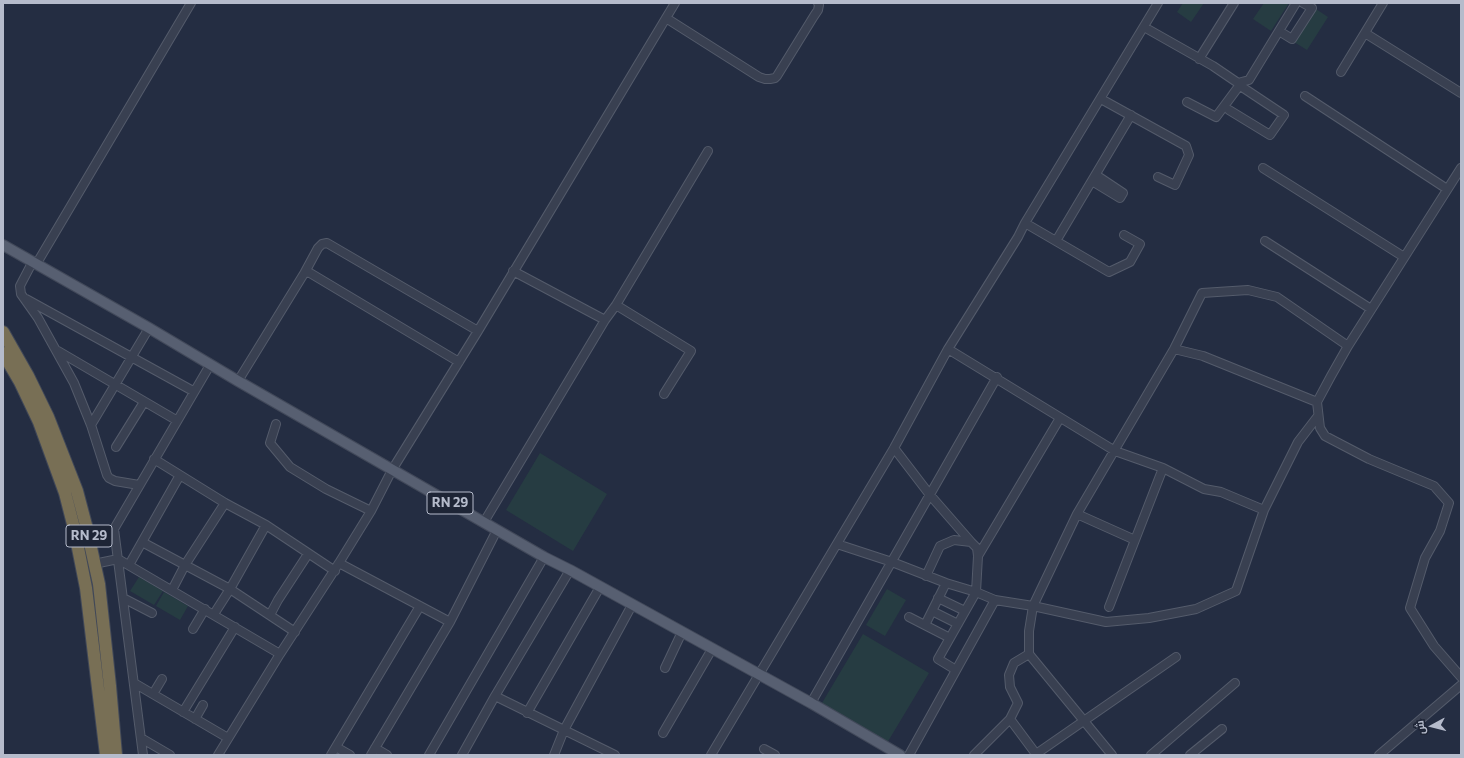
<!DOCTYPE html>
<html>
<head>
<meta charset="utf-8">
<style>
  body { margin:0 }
  #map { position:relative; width:1464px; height:758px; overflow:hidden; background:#242d42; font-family:Commissioner,Cairo,sans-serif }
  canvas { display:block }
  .frame { position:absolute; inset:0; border:4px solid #b5bbcb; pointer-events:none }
  .north { position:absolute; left:1412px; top:706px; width:40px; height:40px; -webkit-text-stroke:3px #1e2536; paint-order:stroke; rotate:263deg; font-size:11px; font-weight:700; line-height:16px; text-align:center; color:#b5bbcb }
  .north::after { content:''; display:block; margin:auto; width:14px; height:18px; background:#b5bbcb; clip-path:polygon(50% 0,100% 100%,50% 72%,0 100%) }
</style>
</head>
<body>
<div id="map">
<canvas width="1464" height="758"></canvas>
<div class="frame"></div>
<div class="north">ش</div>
</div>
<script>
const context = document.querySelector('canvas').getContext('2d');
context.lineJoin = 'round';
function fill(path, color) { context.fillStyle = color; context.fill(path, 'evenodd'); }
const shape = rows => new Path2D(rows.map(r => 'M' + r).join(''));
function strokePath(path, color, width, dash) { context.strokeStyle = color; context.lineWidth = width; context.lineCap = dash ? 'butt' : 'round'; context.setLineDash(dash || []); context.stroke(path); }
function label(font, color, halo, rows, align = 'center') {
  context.font = font + ' Commissioner,sans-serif'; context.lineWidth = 3.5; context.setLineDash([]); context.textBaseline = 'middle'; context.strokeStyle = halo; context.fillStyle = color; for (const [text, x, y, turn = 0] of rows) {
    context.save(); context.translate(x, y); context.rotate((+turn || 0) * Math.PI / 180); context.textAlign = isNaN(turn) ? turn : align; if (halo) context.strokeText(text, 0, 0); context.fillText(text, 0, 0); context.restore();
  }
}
const green = shape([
  [1183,3,1204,3,1191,22,1177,12],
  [1264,3,1289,3,1271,31,1253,19],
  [1316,9,1328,17,1307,50,1294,42],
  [540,453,607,494,573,551,506,510],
  [139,577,163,591,154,605,130,591],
  [887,589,906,600,885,636,866,625],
  [164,592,188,606,180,620,156,606],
  [863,634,929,673,887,743,822,703]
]);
const minor = shape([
  [666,18,759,77,765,79,770,79,775,78,777,76,814,16,818,10,819,5,818,3],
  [1144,27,1213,66,1238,83,1249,80,1296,3],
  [1279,31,1292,39,1312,8,1303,3],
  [1365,33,1461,93],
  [1199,59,1234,3],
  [1341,72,1383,3],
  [1305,96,1447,189],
  [1101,99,1186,146,1189,155,1175,185,1158,177],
  [1187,102,1216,117,1242,82],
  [1229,110,1270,135,1284,115,1239,85],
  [1263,168,1404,257],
  [1461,168,1348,346,1331,376,1317,402,1320,428,1325,436,1369,459,1434,486,1449,503,1440,531,1425,558,1410,608,1434,646,1461,677],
  [1092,181,1120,198,1123,193,1096,175],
  [1025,223,1109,272,1130,262,1140,244,1124,235],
  [1056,241,1131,115],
  [1265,241,1371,309],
  [33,261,22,282,20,286,21,294,38,318,74,383,91,425,107,475,109,478,115,481,139,485],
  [37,263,191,3],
  [513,271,605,320],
  [305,272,318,248,322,244,327,243,478,331],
  [26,299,193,391],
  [616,305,691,351,664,394],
  [948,349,1115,451,1163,468,1204,489,1221,492,1264,510],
  [1174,349,1203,356,1317,402],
  [58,351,176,420],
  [238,381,305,272,310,273,459,362],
  [276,424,270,443,290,467,326,489,371,511],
  [91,425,149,328],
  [116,447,144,402],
  [894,448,930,495,971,542],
  [154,459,225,503,266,525,335,571],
  [1077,514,1135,540],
  [484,522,605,320,616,305,708,151],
  [142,542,230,589,295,632],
  [837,544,892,562,946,583,976,592,995,600,1033,606,1106,622,1149,618,1196,609,1236,591,1264,510,1298,442,1318,416],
  [978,556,1060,418],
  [339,563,450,622],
  [94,564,118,559,280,654],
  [129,565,180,475],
  [926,576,940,546,954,540,971,542,977,548,978,556,976,592,938,659,956,670],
  [172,590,185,565,225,503],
  [123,598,152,613],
  [938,598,965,611],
  [1109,607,1163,468],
  [932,611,958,624],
  [214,614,230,589,266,525],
  [270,615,278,600,308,554],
  [909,617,950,638],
  [925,625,946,583],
  [193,629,205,609],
  [665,668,682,632],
  [134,683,228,738],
  [153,694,162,679],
  [495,696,615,755],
  [811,703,997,377],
  [183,712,235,627],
  [527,713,600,587],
  [195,719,203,705],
  [1010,719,1036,754,1176,657],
  [663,733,712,649],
  [141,738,170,755],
  [336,747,350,755],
  [375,748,387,755],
  [764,749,775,755],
  [143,755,114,529,210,365],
  [218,755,280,654,339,563,371,511,392,470,478,331,675,3],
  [331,755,420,606],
  [371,755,450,622,497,530],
  [429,755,544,557],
  [462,755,495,696,570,570],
  [554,755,564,730,632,605],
  [711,755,894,448,948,349,1018,237,1025,223,1158,3],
  [909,755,995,600],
  [974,755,1010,719,1018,703,1010,687,1009,675,1014,663,1029,654],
  [1112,755,1029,654,1029,631,1033,606,1077,514,1174,349,1202,293,1248,290,1277,297,1348,346],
  [1151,755,1235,683],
  [1190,755,1222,729],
  [1379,755,1461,685]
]);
const major = shape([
  [3,245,149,328,238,381,544,557,570,570,811,703,900,755]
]);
const highway = shape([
  [3,332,28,376,48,417,77,491,86,525,99,584,110,686,116,755],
  [3,353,20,382,39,422,65,493,74,528,86,588,106,755]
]);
const shields = [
  [450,503,46],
  [89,536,46]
];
const shieldNames = [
  ["RN 29",450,503],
  ["RN 29",89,536]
];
fill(green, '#263c42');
strokePath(minor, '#545b6b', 10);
strokePath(major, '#42495a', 12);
strokePath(highway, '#414858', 14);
strokePath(minor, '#394051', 8);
strokePath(major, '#575f71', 10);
strokePath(highway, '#786f55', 12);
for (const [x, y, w] of shields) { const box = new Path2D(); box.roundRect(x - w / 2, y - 11, w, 22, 3); context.fillStyle = '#1e2536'; context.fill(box); strokePath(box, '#b5bbcb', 1); }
label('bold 13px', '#b5bbcb', null, shieldNames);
</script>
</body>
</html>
